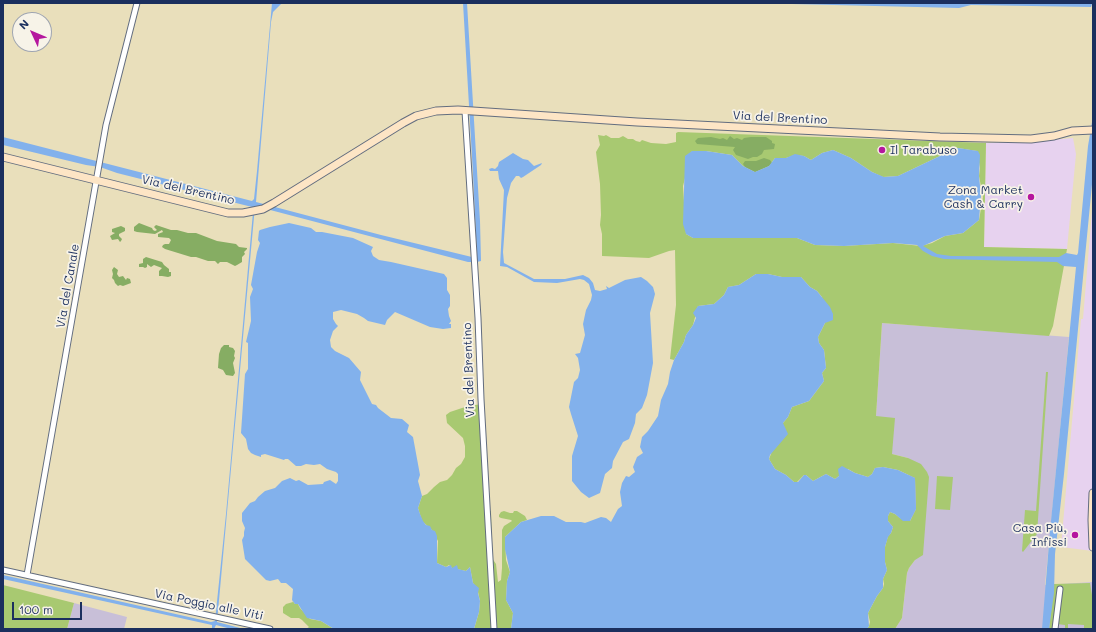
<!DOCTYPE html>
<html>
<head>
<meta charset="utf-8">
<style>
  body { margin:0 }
  #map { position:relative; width:1096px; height:632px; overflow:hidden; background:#e9dfbb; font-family:Mali,sans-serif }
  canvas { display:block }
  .frame { position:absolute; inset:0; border:4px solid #1b2f5e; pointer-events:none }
  .north { position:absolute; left:12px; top:12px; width:40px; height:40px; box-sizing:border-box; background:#f7f3e8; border:1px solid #9fa5b1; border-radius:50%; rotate:314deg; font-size:11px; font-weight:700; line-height:16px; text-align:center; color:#1b2f5e }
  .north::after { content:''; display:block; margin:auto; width:14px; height:18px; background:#b5179e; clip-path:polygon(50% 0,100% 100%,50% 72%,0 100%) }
  .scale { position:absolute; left:12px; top:602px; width:70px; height:18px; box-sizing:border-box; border:2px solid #1b2f5e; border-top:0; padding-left:5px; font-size:12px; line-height:14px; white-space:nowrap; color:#1b2f5e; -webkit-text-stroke:3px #f7f3e8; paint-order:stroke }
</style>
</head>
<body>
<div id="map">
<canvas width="1096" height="632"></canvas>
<div class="frame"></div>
<div class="north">N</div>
<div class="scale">100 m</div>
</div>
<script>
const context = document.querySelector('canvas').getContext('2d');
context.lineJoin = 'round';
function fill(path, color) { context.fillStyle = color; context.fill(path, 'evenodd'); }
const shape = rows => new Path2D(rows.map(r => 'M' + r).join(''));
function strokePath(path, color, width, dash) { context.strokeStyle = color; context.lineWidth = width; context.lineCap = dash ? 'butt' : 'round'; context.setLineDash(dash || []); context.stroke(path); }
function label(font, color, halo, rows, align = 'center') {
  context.font = font + ' Mali,sans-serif'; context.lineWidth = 3.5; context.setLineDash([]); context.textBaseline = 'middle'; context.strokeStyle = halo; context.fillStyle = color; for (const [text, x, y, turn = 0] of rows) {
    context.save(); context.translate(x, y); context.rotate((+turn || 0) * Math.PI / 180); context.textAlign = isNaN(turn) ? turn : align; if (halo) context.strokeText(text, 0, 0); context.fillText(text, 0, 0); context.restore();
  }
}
const built = shape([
  [1073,138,1076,154,1067,249,984,247,986,143,1029,142],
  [1093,199,1092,532,1093,551,1061,547,1081,319,1083,319]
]);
const industrial = shape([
  [882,323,1069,337,1045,585,1093,582,1093,629,895,629,902,618,907,573,909,568,915,560,908,458,892,454,876,416],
  [74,603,127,617,124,629,67,629]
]);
const green = shape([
  [678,132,986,143,984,247,1067,249,1053,326,1049,336,882,323,876,416,895,418,892,454,908,458,921,464,927,472,929,477,923,555,915,560,909,568,907,573,902,618,895,629,867,629,869,626,870,622,868,613,877,596,883,588,884,584,883,579,887,570,885,562,885,547,888,536,891,533,893,527,888,521,888,516,890,512,895,514,900,518,910,521,916,509,915,478,898,470,883,467,875,468,872,474,868,477,855,473,848,469,835,479,826,474,813,481,806,475,804,475,797,482,794,482,786,475,775,469,769,459,783,423,788,417,792,407,809,401,824,381,822,373,826,368,824,350,819,343,818,337,825,323,822,297,817,291,810,287,801,277,782,277,768,274,756,274,739,285,728,287,724,295,714,304,698,306,693,325,686,335,684,342,674,360,670,359,676,305,675,250,669,251,649,258,602,256,602,234,600,225,601,215,600,184,596,152,600,145,598,135,604,136,606,135,611,138,619,138,623,136,628,139,633,139,636,141,640,142,642,140,651,143,666,144,676,142,676,133],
  [949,148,958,148,977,151,980,168,979,176,983,197,979,220,963,233,945,236,932,243,921,246,893,243,844,246,815,245,797,238,693,238,686,234,683,186,692,151,706,151,732,155,743,166,755,172,769,166,775,158,786,158,795,155,804,156,811,160,822,153,833,150,851,158,872,172,883,177,898,176,940,156],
  [1046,372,1048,372,1037,534,1023,552,1022,551,1025,510,1036,511],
  [481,404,488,511,491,511,492,558,496,564,498,582,501,580,502,568,502,530,504,526,512,521,511,520,501,518,499,517,499,515,501,512,504,511,510,513,513,513,514,511,517,511,525,516,527,520,521,522,505,537,506,560,510,572,507,581,506,600,513,613,511,629,474,629,479,612,480,601,478,592,473,583,470,567,466,571,452,568,449,565,446,567,437,563,438,541,432,530,422,521,418,508,422,496,427,494,434,487,440,482,447,480,452,475,456,468,461,464,465,457,465,446,463,438,447,423,446,415,450,412,465,407],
  [937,476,953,477,950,510,935,509],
  [1090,583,1093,601,1093,629,1084,629,1084,625,1068,624,1068,629,1065,629,1065,625,1057,624,1056,629,1049,629,1054,584],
  [3,585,74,603,67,629,3,629],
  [292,600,295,604,298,604,300,608,310,619,321,621,334,629,306,629,309,627,302,620,299,618,291,618,283,613,283,607,286,604,293,602]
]);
const forest = shape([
  [730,136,734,139,737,138,742,140,744,138,751,137,766,137,772,141,772,143,775,144,774,149,764,150,762,154,757,157,753,157,748,159,736,155,733,150,735,147,697,144,695,141,698,138,711,137,720,139,723,138,727,140],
  [764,158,770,160,772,163,769,166,755,172,745,167,743,164,745,161,756,161],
  [139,223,152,228,153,230,155,231,157,230,154,227,156,225,171,230,177,230,188,233,196,233,217,241,236,244,239,247,247,248,247,249,244,252,245,254,242,257,242,262,237,265,235,266,227,262,220,262,218,264,215,261,208,261,196,257,191,257,165,249,162,247,163,245,165,244,169,244,171,240,169,238,158,237,158,234,163,232,162,230,155,234,137,232,134,231,134,227],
  [121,226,125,228,125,231,119,234,119,236,122,239,121,241,120,242,118,239,112,240,110,236,115,233,112,232,112,229],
  [146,257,162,262,164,265,169,269,169,272,171,272,171,276,168,277,162,276,159,276,159,271,162,268,154,265,151,267,147,264,147,267,145,268,143,267,139,267,139,264,143,263,143,259],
  [114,267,118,270,117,274,119,277,123,276,126,280,127,278,130,279,131,283,123,286,120,285,118,286,115,283,114,280,112,278,113,274,112,270],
  [224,345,229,345,229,347,233,348,235,351,234,356,235,358,233,363,235,373,233,376,226,375,223,370,218,368,219,354,221,348]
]);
const water = shape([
  [272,3,282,3,273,12,271,22,256,202,381,235,476,258,477,257,473,174,463,3,467,3,480,221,481,261,477,262,468,262,255,206,217,622,244,629,231,629,216,625,214,629,212,629,212,625,3,579,3,575,211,622,215,621,226,514,253,212,252,207,117,173,100,167,86,165,3,145,3,137,252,201,254,199,257,171],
  [750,3,893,3,936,4,964,3,1092,4,1091,7,971,5,959,8],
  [1093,116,1093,174,1064,474,1055,554,1054,593,1049,629,1042,629,1050,531,1076,267,1063,266,1057,262,944,259,932,256,923,251,917,245,893,243,844,246,815,245,797,238,693,238,686,234,683,224,685,156,692,151,706,151,732,155,743,166,755,172,769,166,775,158,786,158,795,154,804,156,811,160,822,153,833,150,851,158,872,172,884,177,898,176,940,156,949,148,958,148,978,151,980,155,979,176,981,196,979,220,963,233,945,236,923,246,937,254,951,256,1059,257,1066,253,1077,255,1078,253,1088,146],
  [513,153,523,159,528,160,534,166,542,163,541,165,523,177,521,178,519,176,516,176,511,183,507,198,503,252,504,263,534,279,565,279,583,275,589,278,593,283,595,290,600,291,607,289,606,286,609,288,625,280,641,277,647,281,653,287,655,294,650,313,653,363,647,395,642,408,636,414,635,423,629,439,623,442,613,461,612,468,605,474,600,493,589,498,581,492,572,481,572,456,578,436,571,414,569,407,574,382,578,378,580,370,578,358,575,354,580,353,585,335,583,324,586,310,591,300,592,295,589,284,584,280,580,279,557,283,534,282,507,267,500,266,504,190,499,179,498,171,490,171,489,169,492,168,495,169,498,166,499,162],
  [289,223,311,228,316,232,322,232,353,238,373,247,371,251,373,256,379,260,391,262,444,274,447,278,447,290,450,295,450,306,448,309,449,316,451,321,449,324,451,324,451,328,443,329,430,327,395,312,387,320,385,325,368,321,364,318,357,314,341,310,333,312,333,319,336,324,338,326,333,331,330,340,331,347,335,351,349,358,361,372,360,380,372,404,376,405,378,408,391,418,402,419,409,425,407,432,413,437,420,475,418,481,422,496,418,508,420,514,423,521,426,525,430,526,432,530,435,531,437,536,437,563,446,567,451,565,452,568,457,565,458,569,466,571,470,567,473,583,479,588,478,593,480,601,479,612,474,629,334,629,321,621,307,618,298,604,295,604,292,600,293,589,286,583,281,583,278,579,270,581,266,580,245,559,242,540,244,536,244,532,245,528,242,521,242,513,250,503,255,501,258,497,265,491,275,488,282,481,290,478,296,481,299,480,308,485,323,484,324,482,330,480,336,484,338,481,338,474,336,472,327,469,320,464,314,465,306,464,301,466,296,466,288,459,285,459,284,460,265,454,261,455,261,457,255,455,251,453,248,449,246,439,241,433,245,374,248,369,248,343,246,342,251,321,250,297,253,289,251,285,257,252,260,243,258,240,259,231,260,230,270,227],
  [756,274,768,274,782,277,801,277,810,287,817,291,830,307,833,314,833,320,825,323,818,337,819,343,824,350,826,368,822,373,824,381,809,401,792,407,788,417,783,423,788,434,770,455,769,459,775,469,786,475,794,482,798,482,804,475,806,475,813,481,826,474,835,479,839,476,838,469,842,466,855,473,868,477,872,474,875,468,883,467,898,470,915,478,916,509,910,521,903,521,895,514,890,512,888,516,888,521,893,527,891,533,888,537,885,547,885,562,887,570,883,579,883,588,877,596,868,613,869,626,867,629,511,629,513,613,506,600,507,581,510,572,505,549,505,537,521,522,541,516,554,516,566,522,581,522,585,523,601,517,606,518,611,522,612,520,618,509,622,506,620,492,622,483,626,476,629,477,635,472,633,467,637,457,643,453,640,447,642,437,648,431,658,416,661,400,668,384,670,372,674,360,684,342,686,335,693,325,696,318,693,313,698,306,714,304,724,295,728,287,739,285]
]);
const street = shape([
  [465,111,478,318,481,399,494,629],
  [3,570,270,629],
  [27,575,106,125,137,3],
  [1055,629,1060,589]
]);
const secondary = shape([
  [3,157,228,213,243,213,263,209,274,203,403,123,416,116,436,111,458,110,637,122,940,137,1031,139,1054,136,1072,131,1093,130],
  [1093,493,1092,520,1093,547]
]);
const markers = [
  [882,150,4,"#b5179e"],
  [1031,197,4,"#b5179e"],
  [1075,535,4,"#b5179e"]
];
const streetNames = [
  ["Via del Brentino",780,118,3],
  ["Via del Brentino",188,190,13],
  ["Via del Canale",68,286,-80],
  ["Via del Brentino",469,370,-92],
  ["Via Poggio alle Viti",209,605,12]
];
const poiNames = [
  ["Il Tarabuso",890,150,"left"],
  ["Zona Market",1023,190],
  ["Cash & Carry",1023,204],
  ["Casa Più,",1067,528],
  ["Infissi",1067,542]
];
fill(built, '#e7d2ef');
fill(industrial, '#c8bfd8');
fill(green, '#a8c971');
fill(forest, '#86ad63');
fill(water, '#82b1ec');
strokePath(street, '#636d7f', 7);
strokePath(secondary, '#636d7f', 9);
strokePath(street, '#fff', 5);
strokePath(secondary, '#fde5c5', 7);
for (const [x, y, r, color] of markers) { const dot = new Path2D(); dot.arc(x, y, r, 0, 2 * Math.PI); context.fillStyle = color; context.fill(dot); strokePath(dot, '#f7f3e8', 1.5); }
label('12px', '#1b2f5e', '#f7f3e8', streetNames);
label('12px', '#1b2f5e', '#f7f3e8', poiNames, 'right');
</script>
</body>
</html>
